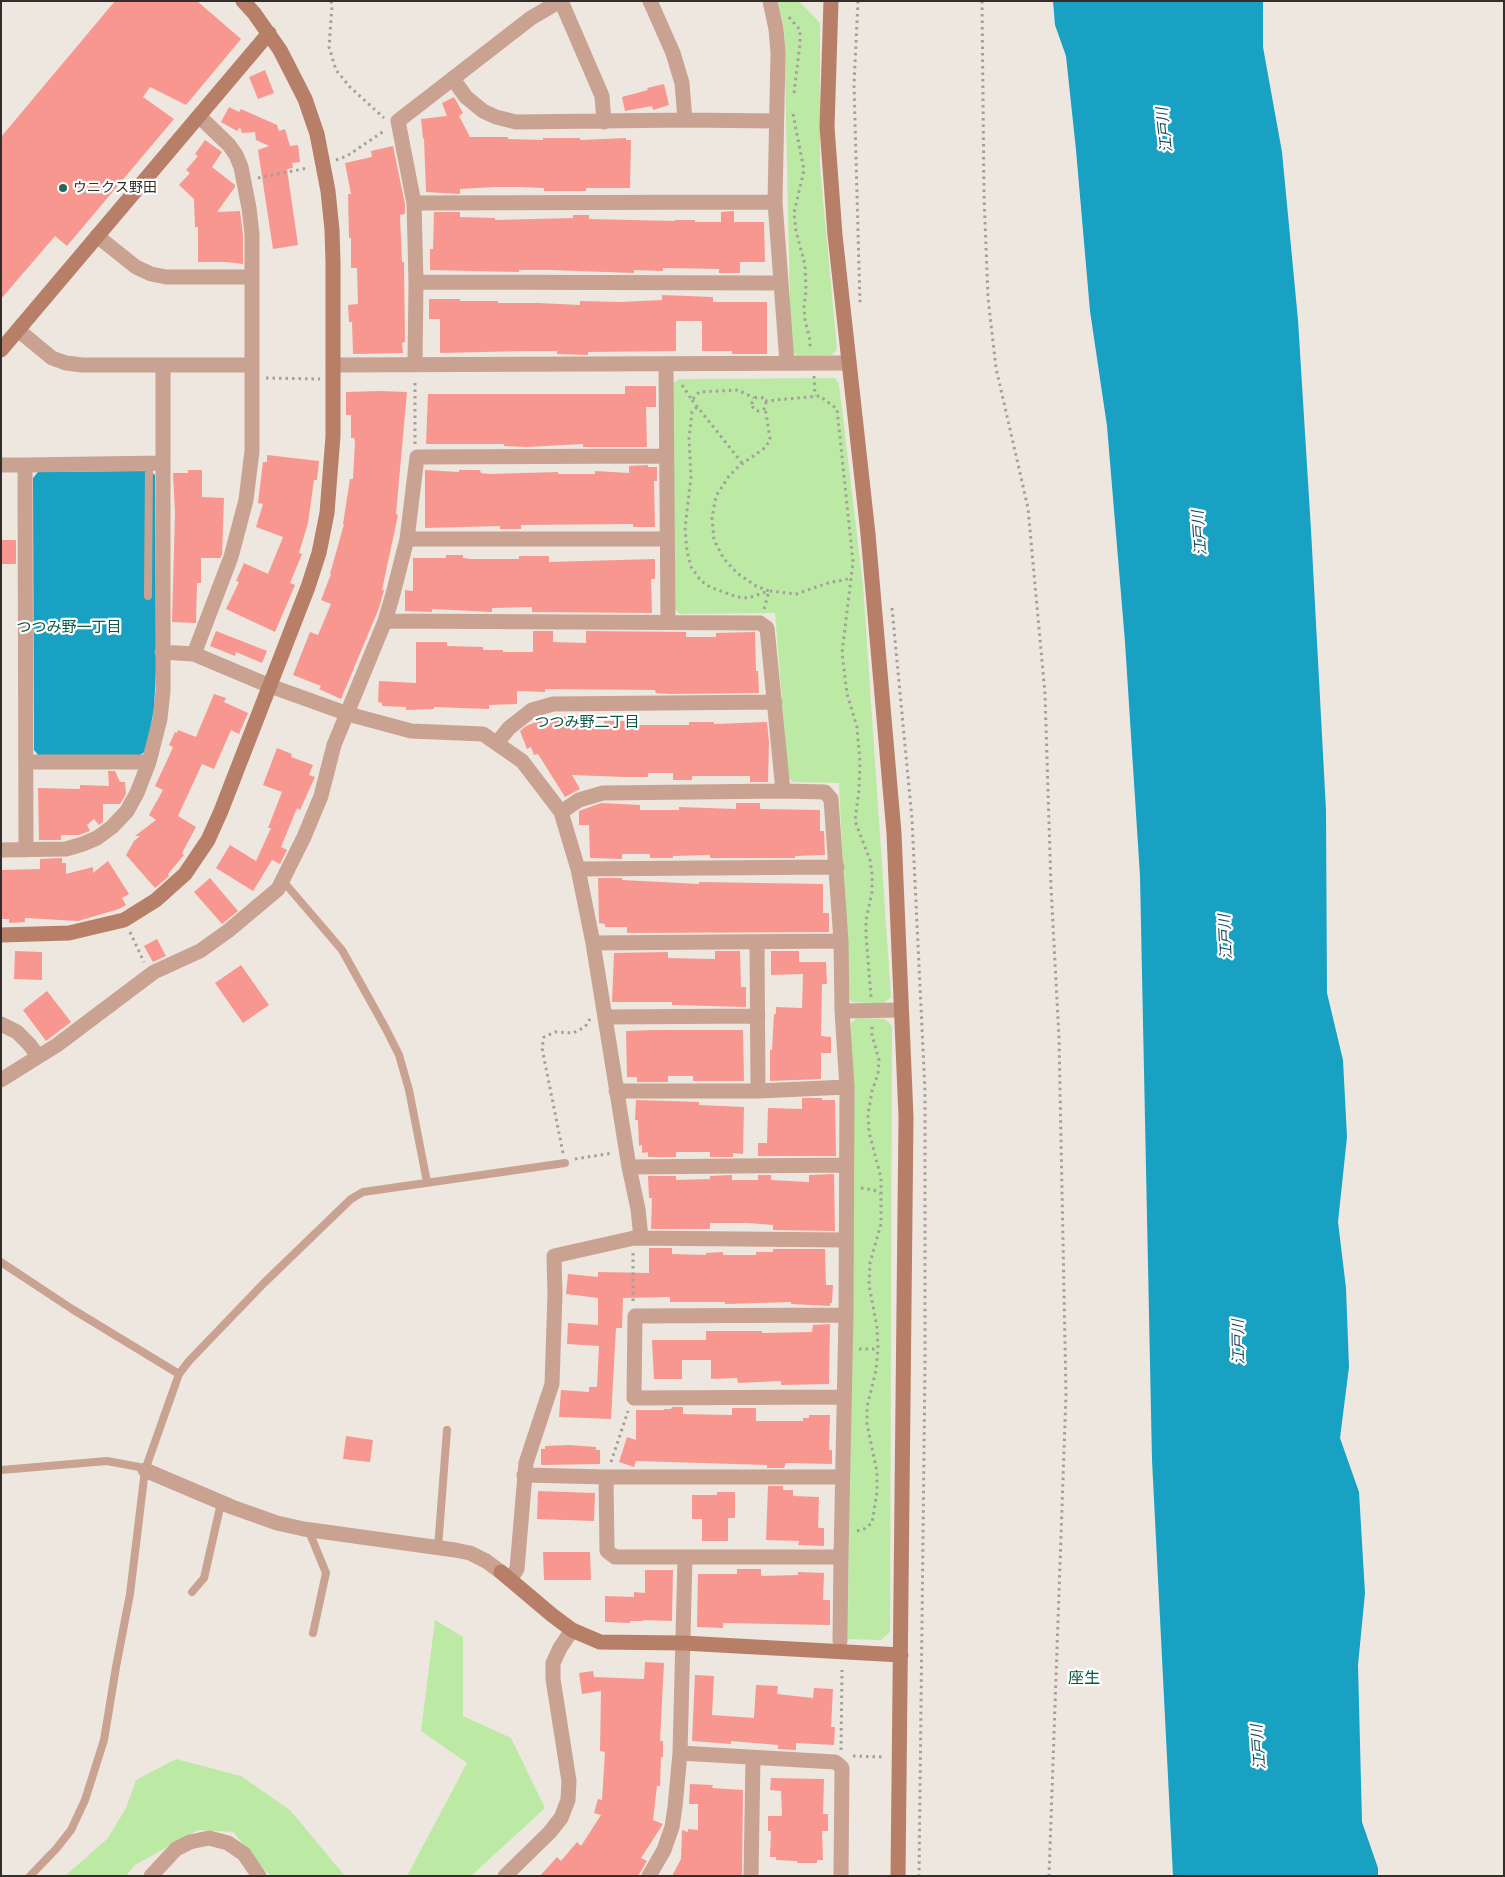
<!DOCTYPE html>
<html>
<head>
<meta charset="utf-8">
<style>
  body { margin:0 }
  #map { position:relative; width:1505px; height:1877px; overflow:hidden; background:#ede7df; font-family:Cabin,sans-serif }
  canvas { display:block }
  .frame { position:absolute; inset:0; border:2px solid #312e2b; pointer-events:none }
</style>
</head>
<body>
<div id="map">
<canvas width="1505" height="1877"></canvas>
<div class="frame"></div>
</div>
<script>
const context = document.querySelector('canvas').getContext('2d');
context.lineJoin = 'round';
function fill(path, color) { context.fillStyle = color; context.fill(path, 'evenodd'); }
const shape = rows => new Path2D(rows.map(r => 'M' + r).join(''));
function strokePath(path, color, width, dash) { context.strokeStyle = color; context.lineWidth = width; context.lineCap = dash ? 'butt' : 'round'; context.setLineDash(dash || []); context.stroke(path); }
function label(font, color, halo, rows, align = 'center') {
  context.font = font + ' Cabin,"Noto Sans JP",sans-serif'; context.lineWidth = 4.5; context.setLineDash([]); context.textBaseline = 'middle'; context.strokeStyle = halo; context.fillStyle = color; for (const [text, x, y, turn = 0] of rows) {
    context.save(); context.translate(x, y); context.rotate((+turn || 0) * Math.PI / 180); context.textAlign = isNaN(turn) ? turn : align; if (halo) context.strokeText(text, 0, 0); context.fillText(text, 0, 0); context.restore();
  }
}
const green = shape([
  [778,1,799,1,820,23,820,167,837,349,832,355,797,356,791,350,784,29],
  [835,378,839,384,863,585,891,997,883,1004,852,1002,849,998,839,783,792,782,788,776,775,613,679,614,673,606,673,383,679,379],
  [857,1018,885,1019,892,1026,890,1632,881,1640,848,1639,851,1033,851,1023],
  [435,1620,463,1637,463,1716,511,1738,545,1808,471,1876,407,1876,467,1763,421,1731],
  [176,1759,241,1776,290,1810,344,1875,347,1876,270,1876,233,1832,198,1830,135,1865,126,1876,65,1876,108,1838,126,1808,136,1780]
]);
const water = shape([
  [1053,1,1263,1,1263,47,1282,152,1298,320,1311,530,1326,810,1327,993,1343,1060,1347,1137,1338,1222,1346,1288,1349,1367,1340,1438,1359,1492,1365,1593,1358,1665,1362,1822,1378,1868,1378,1876,1173,1876,1152,1460,1140,876,1125,642,1107,426,1090,311,1076,150,1066,56,1055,25],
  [150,471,155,475,156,670,154,709,146,751,140,755,39,756,34,750,33,478,38,472]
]);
const building = shape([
  [115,1,197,1,241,39,186,105,150,87,143,97,174,119,67,246,55,236,1,299,1,137],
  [265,70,274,93,258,99,249,77],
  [664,84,669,105,653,110,652,106,625,111,622,97,648,90,647,88],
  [454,97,463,113,459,116,470,137,508,137,508,139,543,140,543,138,580,138,580,140,626,138,626,140,631,140,630,188,586,188,586,191,544,191,544,188,520,187,494,187,460,189,460,194,426,192,424,138,423,139,421,119,447,116,442,103],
  [229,107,239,112,241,109,277,125,279,131,285,129,290,146,298,145,300,162,292,163,293,168,287,169,298,245,273,249,258,150,269,146,256,140,255,132,242,133,240,127,237,131,221,122],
  [205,140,222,152,212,167,235,185,235,187,217,212,240,211,243,235,243,264,226,262,198,262,198,227,195,227,194,199,179,185,190,173,186,170,198,156,195,154],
  [393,146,405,204,405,214,400,215,402,262,404,262,405,342,402,343,403,353,353,354,352,322,349,322,348,305,358,304,357,268,351,268,351,238,349,238,348,194,351,194,345,163,372,157,371,151],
  [734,211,734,222,764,222,765,262,740,262,740,273,719,273,719,269,663,268,663,271,634,270,634,273,550,270,519,270,519,272,430,270,430,249,433,249,434,212,460,212,460,217,495,218,495,220,573,218,573,215,589,215,589,219,675,221,675,220,695,220,695,222,721,222,721,212],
  [662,295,713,297,713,302,767,302,767,354,732,354,732,351,702,351,702,321,676,321,676,351,588,352,588,355,557,354,557,351,524,351,440,353,440,319,429,319,429,299,460,299,460,301,498,301,498,303,538,303,580,305,580,301,620,302,662,300],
  [625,386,656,386,656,407,646,407,647,447,583,447,583,444,527,447,504,446,504,444,426,444,428,394,625,394],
  [380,391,407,392,396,514,398,515,382,590,384,590,379,608,341,699,319,689,321,686,293,675,310,632,318,635,331,604,321,600,331,574,330,574,344,524,343,524,350,479,353,479,355,441,354,438,351,438,351,415,346,415,346,392],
  [267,455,319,461,317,480,314,480,308,523,299,553,302,554,290,583,295,585,275,632,226,609,239,582,236,581,244,563,268,574,283,537,256,527,263,504,258,503,263,462,267,462],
  [648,465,648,467,657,467,657,481,654,481,655,527,633,527,633,524,521,525,521,529,500,529,500,526,425,528,425,470,459,472,459,470,480,470,481,473,489,474,558,472,558,474,595,474,595,471,629,473,629,466],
  [188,470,202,470,202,497,224,498,222,555,220,558,201,558,201,583,197,583,196,623,172,622,175,513,173,473,188,473],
  [1,540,16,540,16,564,1,564],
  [446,555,463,555,463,558,471,559,519,559,519,556,549,556,549,562,655,559,655,579,651,579,652,613,532,612,532,607,492,608,492,612,432,609,432,612,405,611,405,590,413,591,413,558,446,558],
  [216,631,267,651,262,663,236,652,235,656,210,646],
  [533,631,553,631,553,642,586,643,586,631,686,632,686,637,716,637,716,633,755,632,756,671,758,671,759,693,669,694,656,693,655,690,545,689,545,692,517,691,517,704,489,705,489,709,434,707,434,709,406,710,406,707,382,706,382,703,378,702,379,681,416,683,416,642,447,642,447,646,483,647,483,650,503,650,503,652,533,652],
  [214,694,226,698,224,702,248,713,239,734,231,730,214,769,202,764,178,816,196,827,182,853,184,855,168,874,169,876,155,888,126,855,134,841,140,836,135,836,156,820,149,815,163,790,155,786,170,754,173,747,169,745,175,732,177,733,178,730,196,737],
  [566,716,569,726,604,725,604,721,630,721,630,725,689,725,689,722,714,722,714,724,767,722,769,742,768,782,750,782,750,776,692,776,692,780,673,780,673,773,648,773,648,777,624,777,572,775,580,789,565,797,538,754,534,755,531,747,527,749,520,731,526,726,541,720,543,724],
  [277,748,292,754,291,757,313,765,309,775,315,777,300,810,297,808,281,847,287,850,280,864,272,860,253,891,216,868,230,845,256,861,271,828,268,828,282,792,263,785],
  [108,771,115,771,120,782,125,782,126,794,120,804,103,804,103,822,99,825,94,819,87,825,90,831,79,835,61,835,61,840,39,840,38,788,80,789,80,785,109,786],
  [601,803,640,805,640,810,679,810,679,807,736,809,736,803,760,803,760,809,820,810,820,831,824,831,825,855,795,856,795,858,710,858,710,855,673,856,673,858,650,858,650,854,622,854,622,859,590,858,589,825,579,825,579,811],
  [62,858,62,863,66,863,66,874,93,867,93,873,108,861,129,894,122,898,126,905,119,909,78,921,25,918,25,922,9,923,9,919,1,919,1,870,40,869,40,859],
  [210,878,238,911,222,924,194,892],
  [598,878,622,878,622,880,699,884,699,882,823,884,823,913,829,913,829,932,627,933,627,927,605,927,605,924,599,923],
  [157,939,166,956,153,962,144,946],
  [15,951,42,952,42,980,14,979],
  [715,951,740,951,741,987,746,987,746,1007,672,1005,672,1002,612,1002,614,953,668,952,668,958,715,959],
  [771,951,799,951,799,962,826,962,827,984,822,984,821,1036,831,1037,831,1053,821,1053,821,1079,770,1081,770,1050,772,1050,774,1014,776,1014,776,1007,802,1008,803,974,771,975],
  [241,965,269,1005,243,1023,215,983],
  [47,991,71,1022,46,1041,23,1010],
  [653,1030,743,1030,744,1081,693,1081,693,1076,668,1076,668,1082,637,1082,637,1077,627,1077,626,1031],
  [802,1098,822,1098,822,1100,835,1100,836,1156,758,1156,758,1143,767,1143,768,1108,802,1109],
  [636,1100,699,1102,699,1105,744,1107,743,1154,733,1153,733,1157,710,1157,710,1152,676,1152,676,1157,648,1157,648,1152,642,1153,642,1145,639,1146,638,1120,635,1120],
  [834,1174,835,1231,773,1230,773,1225,748,1223,710,1223,710,1229,651,1229,652,1198,649,1198,648,1176,676,1176,676,1180,710,1179,710,1176,732,1175,732,1180,758,1180,758,1175,771,1175,771,1180,809,1182,809,1175],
  [649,1248,672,1248,672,1254,706,1255,706,1253,723,1252,723,1255,756,1255,756,1252,773,1252,773,1249,825,1249,826,1285,833,1285,832,1303,830,1303,830,1306,791,1304,791,1302,725,1304,725,1302,670,1302,670,1297,623,1298,622,1328,616,1328,611,1419,559,1417,561,1390,589,1392,589,1387,597,1387,599,1346,567,1344,568,1323,598,1325,598,1298,566,1294,568,1274,598,1277,598,1272,649,1273],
  [830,1324,829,1384,781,1385,781,1381,738,1383,737,1378,711,1379,711,1360,682,1360,682,1379,654,1379,652,1340,706,1340,706,1331,762,1331,762,1333,812,1332,813,1325],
  [672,1407,683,1407,683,1414,732,1415,732,1408,756,1408,756,1421,803,1421,803,1418,809,1418,809,1415,830,1415,829,1450,832,1450,832,1464,786,1463,784,1468,767,1468,767,1465,636,1461,634,1467,619,1462,627,1437,636,1440,636,1410,664,1410,664,1409,671,1409],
  [346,1436,373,1440,370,1462,343,1459],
  [569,1445,596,1447,596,1450,600,1450,600,1464,541,1465,541,1449,545,1449,545,1446],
  [768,1486,783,1486,783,1490,793,1490,793,1496,819,1497,818,1528,824,1528,824,1546,798,1545,799,1541,766,1540],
  [538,1491,595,1493,594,1521,537,1519],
  [717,1492,735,1492,735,1518,728,1518,728,1541,702,1541,702,1519,692,1519,692,1495,717,1495],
  [543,1552,590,1552,591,1580,544,1580],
  [737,1569,761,1569,761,1576,798,1575,798,1572,824,1573,823,1600,830,1600,830,1625,723,1623,723,1628,697,1627,698,1574,737,1574],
  [645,1570,673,1570,672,1621,643,1620,643,1621,630,1621,630,1623,605,1622,605,1596,634,1597,634,1592,645,1593],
  [645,1662,664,1663,660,1741,663,1741,663,1757,661,1757,660,1786,657,1786,653,1820,663,1824,641,1858,647,1861,638,1876,540,1876,557,1857,561,1861,577,1842,581,1846,601,1815,594,1813,598,1799,602,1800,605,1752,600,1751,601,1691,582,1694,579,1673,593,1671,594,1677,644,1679],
  [695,1675,714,1676,712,1715,754,1718,756,1685,778,1686,777,1694,813,1698,814,1688,833,1689,831,1727,835,1727,834,1745,796,1743,796,1750,778,1749,778,1745,731,1741,731,1744,692,1741],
  [771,1778,824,1779,823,1814,828,1814,828,1831,822,1831,823,1860,817,1860,817,1863,797,1863,797,1861,776,1860,776,1857,770,1857,771,1831,768,1831,768,1816,782,1816,781,1791,770,1790],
  [690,1784,713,1785,712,1788,743,1790,742,1876,672,1876,681,1859,682,1830,688,1832,688,1829,698,1830,698,1804,689,1804]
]);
const path = shape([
  [331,1,332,6,329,47,336,70,350,87,384,118],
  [858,1,854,85,860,303],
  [982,1,984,195,988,298,996,368,1028,508,1045,694,1051,887,1059,1038,1066,1394,1049,1876],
  [789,17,800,30,800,44,794,93],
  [793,114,804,170,794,213,796,231,805,265,806,290,804,307,805,320,810,340,810,348],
  [336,160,347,156,384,131],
  [258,178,308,168],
  [814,376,815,396],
  [266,378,320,379],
  [682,385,692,400,699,392,738,390,754,398],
  '752 404a7 7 0 1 1 14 0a7 7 0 1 1-14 0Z',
  [692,400,742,463],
  [765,401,820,396,837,409,853,562,842,653,847,694,857,727,860,762,859,790,855,821,870,860,872,874,872,892,866,920,866,935,871,997],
  [697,407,692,412,689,438,691,477,685,528,687,551,691,567,701,581,710,587,737,597,748,598,769,591,756,586,737,573,724,559,714,540,712,518,716,496,729,476,739,466,766,447,770,439,766,413,764,408],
  [415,444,415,380],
  [892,608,912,819,925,1091,925,1365,919,1876],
  [764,609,769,591,796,594,828,583,852,578],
  [130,932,144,962],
  [563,1153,542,1048,544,1037,555,1032,573,1033,585,1027,590,1019],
  [575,1159,613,1153],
  [861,1188,874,1190,880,1194],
  [633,1301,633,1253],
  [859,1349,878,1349],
  [611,1462,628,1411],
  [857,1531,864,1529,872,1523,877,1492,877,1472,867,1424,867,1407,876,1370,878,1349,877,1327,869,1285,870,1263,881,1224,881,1178,869,1132,868,1114,872,1091,878,1074,879,1060,872,1035,872,1024],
  [841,1750,842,1670],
  [853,1756,884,1757]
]);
const lane = shape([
  [148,596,149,463],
  [283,881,342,950,386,1029,399,1055,409,1090,427,1182],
  [1,1262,72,1309,179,1374],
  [1,1470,107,1461,139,1467,145,1470],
  [308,1529,326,1573,313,1633],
  [438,1548,447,1430],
  [192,1592,204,1578,221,1503],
  [30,1876,56,1849,71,1830,85,1800,104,1740,116,1667,130,1594,145,1470,179,1374,189,1361,264,1283,351,1199,363,1192,565,1163]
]);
const street = shape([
  [561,1,602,96,604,122],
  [650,1,673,53,682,83,685,120],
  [770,1,776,29,778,53,775,202,787,363],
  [453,79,466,97,483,111,496,117,516,122,685,120,776,121],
  [414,203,775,202],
  [97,236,136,267,151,274,166,277,252,277],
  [416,282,780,283],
  [18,330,52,358,66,363,82,365,251,365],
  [666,364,668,622],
  [333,365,849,363],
  [415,365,416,282,414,203,398,121,531,18,560,1],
  [1,465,25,465,26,850],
  [25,465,163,463],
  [407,539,667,539],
  [385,621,760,623,767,628,783,791,825,792,831,799,841,941,842,1011,847,1087,846,1315,841,1557,615,1557,607,1551,606,1477,524,1475],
  [162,652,194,654,270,686,348,714,411,731,483,734,522,761,561,812,578,869,593,943,629,1167,638,1209,641,1238],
  [194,654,231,557,246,500,252,451,252,234,249,208,241,167,236,155,229,145,200,117],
  [497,743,509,728,532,710,553,704,775,702],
  [26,762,149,762],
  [561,812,579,800,603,793,783,791],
  [1,850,66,849,83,844,97,838,112,827,127,811,137,793,149,762,160,719,163,691,163,365],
  [578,869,837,867],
  [593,943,841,941],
  [757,943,758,1091],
  [842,1011,901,1010],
  [605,1017,758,1016],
  [1,1024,17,1032,29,1044,38,1056],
  [1,1080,57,1045,154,972,200,951,228,931,278,889,304,837,321,796,334,745,385,621,393,594,407,539,417,457,666,456],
  [616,1091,758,1091,847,1087],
  [629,1167,846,1165],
  [844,1397,634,1398,635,1316,846,1315],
  [145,1470,232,1507,277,1523,304,1529,455,1550,470,1553,486,1561,501,1572],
  [606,1477,841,1477],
  [511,1578,517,1569,526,1463,552,1384,555,1294,554,1256,634,1238,845,1240],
  [840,1641,841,1557],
  [680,1753,835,1762,839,1765,842,1768,841,1876],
  [151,1876,176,1849,190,1842,209,1838,228,1843,244,1854,259,1876],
  [505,1876,550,1832,561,1818,568,1800,569,1781,553,1679,553,1663,560,1648,572,1630],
  [649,1876,664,1850,672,1827,675,1807,680,1753,685,1558],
  [751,1876,753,1758]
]);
const secondary = shape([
  [831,1,827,127,835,235,868,534,894,833,906,1117,898,1876],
  [1,350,269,33],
  [1,935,69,933,124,920,156,900,185,874,208,840,221,811,308,587,319,553,327,513,333,436,333,262,332,230,328,191,317,134,305,99,280,50,254,13,243,1],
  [501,1572,552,1615,572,1630,600,1642,683,1643,901,1655]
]);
const markers = [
  [63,188,5,"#286753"]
];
const poiNames = [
  ["ウニクス野田",73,188]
];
const waterNames = [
  ["江戸川",1165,130,-96],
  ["江戸川",1200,533,-94],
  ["江戸川",1226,937,-93],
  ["江戸川",1239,1342,-91],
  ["江戸川",1259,1747,-94]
];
const neighbourhoodNames = [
  ["つつみ野一丁目",69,628],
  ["つつみ野二丁目",587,723]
];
const quarterNames = [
  ["座生",1084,1678]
];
fill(green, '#bceaa5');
fill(water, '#18a1c3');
fill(building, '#f79790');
strokePath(path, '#a49f99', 3, [2.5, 4]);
strokePath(lane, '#caa292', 8);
strokePath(street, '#caa292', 15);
strokePath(secondary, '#b87f68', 15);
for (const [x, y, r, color] of markers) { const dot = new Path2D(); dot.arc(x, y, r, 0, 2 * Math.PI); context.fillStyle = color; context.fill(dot); strokePath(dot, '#fff', 2); }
label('14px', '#312e2b', '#fff', poiNames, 'left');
label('italic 15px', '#174a59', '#fff', waterNames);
label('15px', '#075a45', '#fff', neighbourhoodNames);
label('16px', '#075a45', '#fff', quarterNames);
</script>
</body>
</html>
